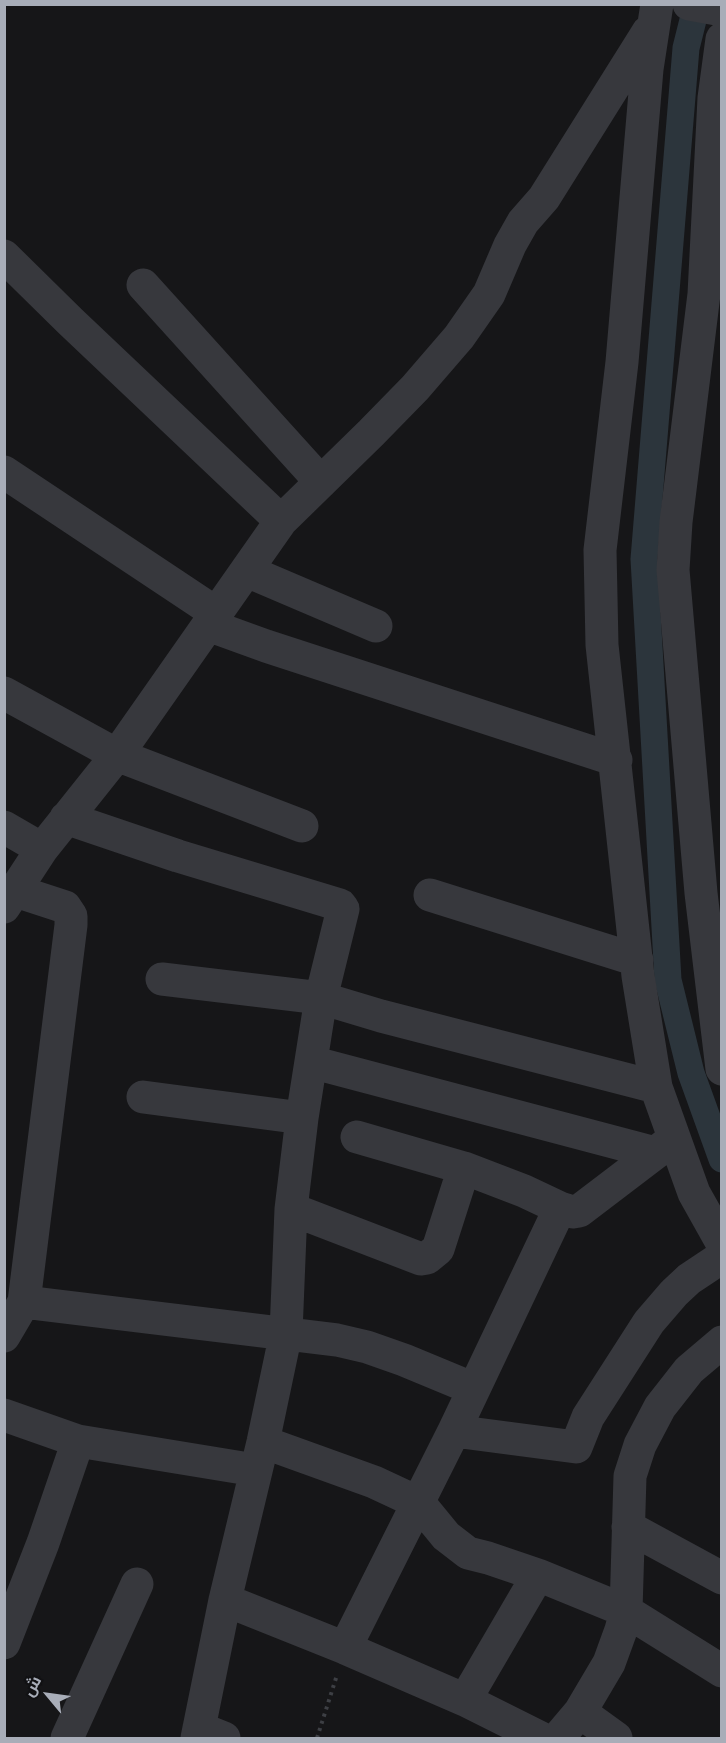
<!DOCTYPE html>
<html>
<head>
<meta charset="utf-8">
<style>
  body { margin:0 }
  #map { position:relative; width:726px; height:1743px; overflow:hidden; background:#161618; font-family:Cabin,Cairo,sans-serif }
  canvas { display:block }
  .frame { position:absolute; inset:0; border:6px solid #a8adb8; pointer-events:none }
  .north { position:absolute; left:18px; top:1665px; width:60px; height:60px; -webkit-text-stroke:4px #111113; paint-order:stroke; rotate:299deg; font-size:16px; font-weight:700; line-height:24px; text-align:center; color:#a8adb8 }
  .north::after { content:''; display:block; margin:auto; width:21px; height:27px; background:#a8adb8; clip-path:polygon(50% 0,100% 100%,50% 72%,0 100%) }
</style>
</head>
<body>
<div id="map">
<canvas width="726" height="1743"></canvas>
<div class="frame"></div>
<div class="north">ش</div>
</div>
<script>
const context = document.querySelector('canvas').getContext('2d');
context.lineJoin = 'round';
const shape = rows => new Path2D(rows.map(r => 'M' + r).join(''));
function strokePath(path, color, width, dash) { context.strokeStyle = color; context.lineWidth = width; context.lineCap = dash ? 'butt' : 'round'; context.setLineDash(dash || []); context.stroke(path); }
const canal = shape([
  [697,4,686,48,644,559,668,980,691,1073,722,1159]
]);
const path = shape([
  [317,1738,337,1675]
]);
const minor = shape([
  [657,4,647,69,622,362,600,550,602,645,638,976,656,1087,694,1193,722,1243],
  [689,4,722,10],
  [722,39,714,98,704,294,676,522,673,570,701,893,722,1069],
  [4,256,70,321,281,521,117,755,42,849,4,907],
  [143,285,321,482],
  [4,472,216,613],
  [281,521,371,433,415,388,459,337,489,294,510,245,523,222,544,198,648,32],
  [247,571,376,626],
  [208,625,266,646,616,760],
  [4,693,117,755,302,826],
  [66,818,178,856,340,905,343,909,321,998,302,1118,291,1209,286,1333,263,1442,225,1600,197,1738],
  [4,827,42,849],
  [430,895,637,960],
  [162,979,321,998,381,1016,656,1087],
  [311,1062,655,1153],
  [143,1097,302,1118],
  [560,1208,573,1212,579,1211,667,1144],
  [291,1209,421,1259,427,1258,438,1249,464,1168],
  [24,1302,337,1340,367,1347,404,1360,474,1389],
  [4,1336,24,1302,71,925,71,916,65,907,16,891],
  [4,1415,78,1441,255,1470],
  [454,1431,576,1447,588,1417,649,1322,674,1293,689,1279,722,1257],
  [263,1442,374,1482,419,1503,446,1536,468,1553,488,1558,538,1575,626,1611,722,1671],
  [628,1527,722,1578],
  [225,1600,345,1648,465,1700,541,1738],
  [4,1643,43,1543,78,1441],
  [345,1648,454,1431,560,1208,524,1191,464,1168,357,1137],
  [465,1700,538,1575],
  [580,1712,616,1738],
  [199,1728,224,1738],
  [67,1738,137,1584],
  [558,1738,580,1712,609,1663,621,1630,626,1611,630,1476,640,1445,660,1407,689,1370,722,1342]
]);
strokePath(canal, '#2c353c', 27);
strokePath(path, '#3d3f44', 4, [3, 4.5]);
strokePath(minor, '#37383d', 33);
</script>
</body>
</html>
